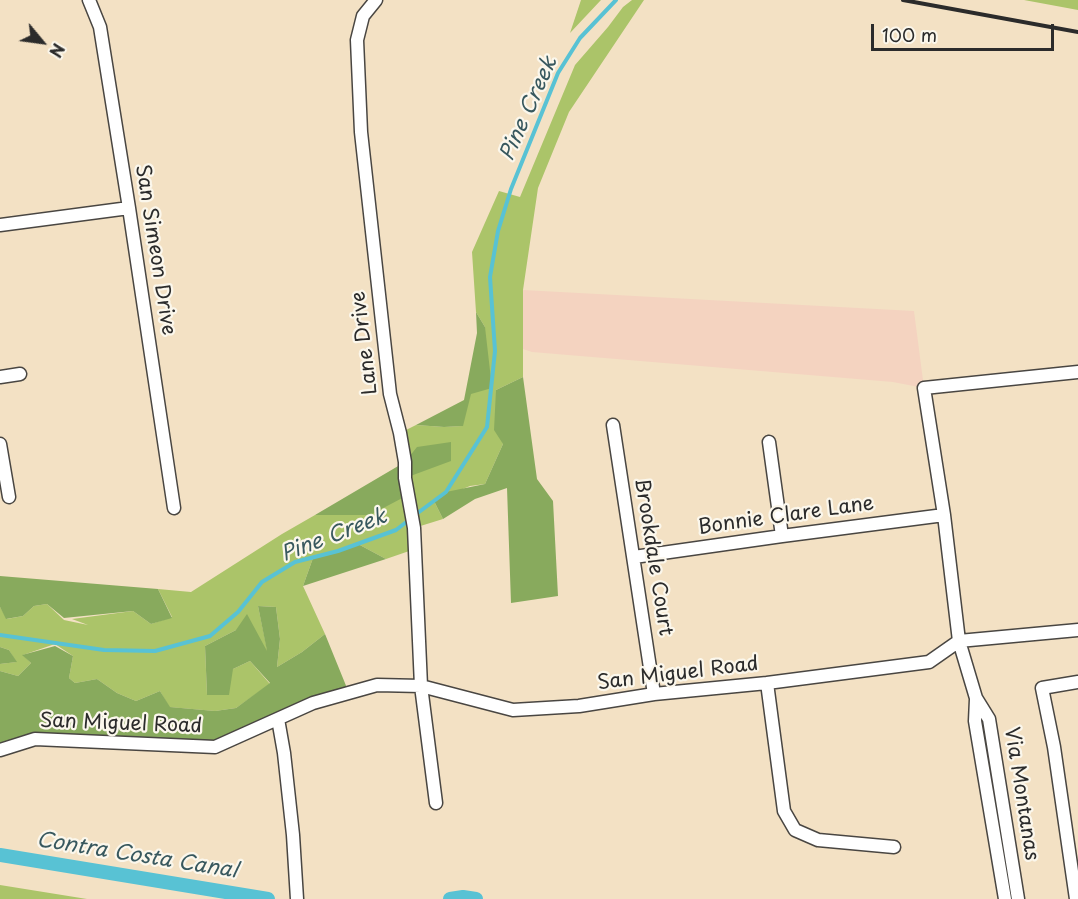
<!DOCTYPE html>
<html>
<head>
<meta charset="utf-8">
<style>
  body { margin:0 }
  #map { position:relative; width:1078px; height:899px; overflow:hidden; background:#f3e1c4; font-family:"Playpen Sans",sans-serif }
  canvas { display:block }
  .north { position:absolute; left:12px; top:12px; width:60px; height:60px; -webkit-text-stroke:4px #fbf7ec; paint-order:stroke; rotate:119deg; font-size:16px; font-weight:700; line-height:24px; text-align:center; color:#2b2b2b }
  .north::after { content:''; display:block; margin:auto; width:21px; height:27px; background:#2b2b2b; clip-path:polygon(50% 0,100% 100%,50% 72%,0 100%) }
  .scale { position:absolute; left:871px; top:24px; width:183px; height:27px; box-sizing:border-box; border:3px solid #2b2b2b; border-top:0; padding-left:8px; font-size:18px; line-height:21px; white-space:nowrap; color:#2b2b2b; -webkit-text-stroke:4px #fbf7ec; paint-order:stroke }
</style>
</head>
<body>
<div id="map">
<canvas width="1078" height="899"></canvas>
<div class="north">N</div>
<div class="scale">100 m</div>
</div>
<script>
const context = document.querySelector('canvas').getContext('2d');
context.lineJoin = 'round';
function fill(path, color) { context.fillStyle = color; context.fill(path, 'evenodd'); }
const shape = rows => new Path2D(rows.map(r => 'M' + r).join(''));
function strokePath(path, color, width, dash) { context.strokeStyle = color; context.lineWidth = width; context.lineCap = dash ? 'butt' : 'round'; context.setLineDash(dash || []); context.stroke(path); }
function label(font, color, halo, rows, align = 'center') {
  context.font = font + ' "Playpen Sans",sans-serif'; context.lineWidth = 4.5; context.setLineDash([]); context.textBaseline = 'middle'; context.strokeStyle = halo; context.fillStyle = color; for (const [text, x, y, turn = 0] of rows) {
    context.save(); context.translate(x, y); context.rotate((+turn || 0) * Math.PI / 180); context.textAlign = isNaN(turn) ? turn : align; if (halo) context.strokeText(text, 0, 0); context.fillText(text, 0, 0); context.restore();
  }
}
const built = shape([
  [523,290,914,311,924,388,893,382,532,352,523,349]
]);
const green = shape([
  [581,0,601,0,570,33],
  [632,0,644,0,569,112,538,188,523,290,523,377,496,390,503,444,485,484,470,486,434,501,443,519,414,528,415,549,386,559,358,544,338,551,313,558,303,586,325,634,302,652,277,667,280,639,276,607,258,606,268,654,236,630,205,646,207,695,233,669,250,661,270,684,236,708,215,711,169,707,160,691,136,701,117,693,97,679,75,683,69,678,73,656,55,644,23,655,31,663,18,676,0,671,0,664,16,662,9,650,0,647,0,607,7,619,23,616,34,606,47,604,64,620,88,625,72,619,133,611,151,624,172,617,158,589,191,592,282,534,315,515,370,515,405,462,400,433,416,425,444,427,462,426,485,327,476,312,472,252,499,191,520,197,575,65,608,27,623,7],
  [1024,0,1078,0,1078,10],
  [0,885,87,899,0,899]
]);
const forest = shape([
  [476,312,485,327,492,388,471,394,463,426,444,427,416,425,464,400,477,333],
  [523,377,537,479,553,501,558,596,511,603,507,488,475,499,443,519,434,501,446,492,485,484,503,444,494,430,496,390],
  [451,442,451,461,405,478,408,495,370,515,315,515,405,462,417,447],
  [358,544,386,559,303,586,313,558,338,551],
  [0,576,158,589,172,618,151,624,133,611,64,618,47,604,34,606,23,616,6,619,0,607],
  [258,606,276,607,280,639,277,667,302,652,325,634,349,693,215,747,35,739,0,750,0,671,18,676,31,663,22,655,55,646,73,656,69,678,75,683,97,679,117,693,136,701,160,691,170,707,215,711,236,708,270,683,250,661,233,669,229,695,207,695,205,646,236,630,247,614,267,651],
  [0,647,9,650,17,662,0,664]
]);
const stream = shape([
  [415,515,446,492,487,427,495,351,490,277,498,231,511,189,558,73,580,38,616,0],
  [0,635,104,650,155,651,210,636,238,612,262,582,295,562,338,551,396,530,409,520]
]);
const canal = shape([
  [0,855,268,899],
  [450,899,463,897,476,899]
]);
const minor = shape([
  [89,0,100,27,129,208,174,508],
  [376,0,363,16,357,40,361,132,390,394,400,433,405,462,405,478,414,528,421,686,436,803],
  [0,225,129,208],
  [0,377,20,374],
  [613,425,654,694],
  [769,442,782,536],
  [0,444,9,497],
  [634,557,782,536,944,515],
  [767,683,784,811,795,830,818,840,894,847],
  [976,699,975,721,1005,899],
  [278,719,284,753,293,835,297,899],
  [0,750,35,739,215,747,313,703,377,685,421,686,513,710,579,706,654,694,767,683,929,662,959,641,1078,630],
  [1018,899,989,719,976,698,959,641,944,515,924,388,1078,372],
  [1076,899,1054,747,1042,688,1078,682]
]);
const rail = shape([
  [903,0,1078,32]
]);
const streetNames = [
  ["San Simeon Drive",155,250,81],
  ["Lane Drive",365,343,-97],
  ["Bonnie Clare Lane",786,516,-8],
  ["Brookdale Court",653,557,81],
  ["San Miguel Road",678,674,-7],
  ["San Miguel Road",121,724,2],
  ["Via Montanas",1021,794,81]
];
const waterNames = [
  ["Pine Creek",529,109,-66],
  ["Pine Creek",334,536,-21],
  ["Contra Costa Canal",137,856,9]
];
fill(built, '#f4d3c0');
fill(green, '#abc469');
fill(forest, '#88aa5d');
strokePath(stream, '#58c2d4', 4);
strokePath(canal, '#58c2d4', 14);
strokePath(minor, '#494642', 15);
strokePath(minor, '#fff', 12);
strokePath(rail, '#2b2b2b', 4);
label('20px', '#2b2b2b', '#fbf7ec', streetNames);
label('italic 21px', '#38585e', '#fbf7ec', waterNames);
</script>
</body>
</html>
